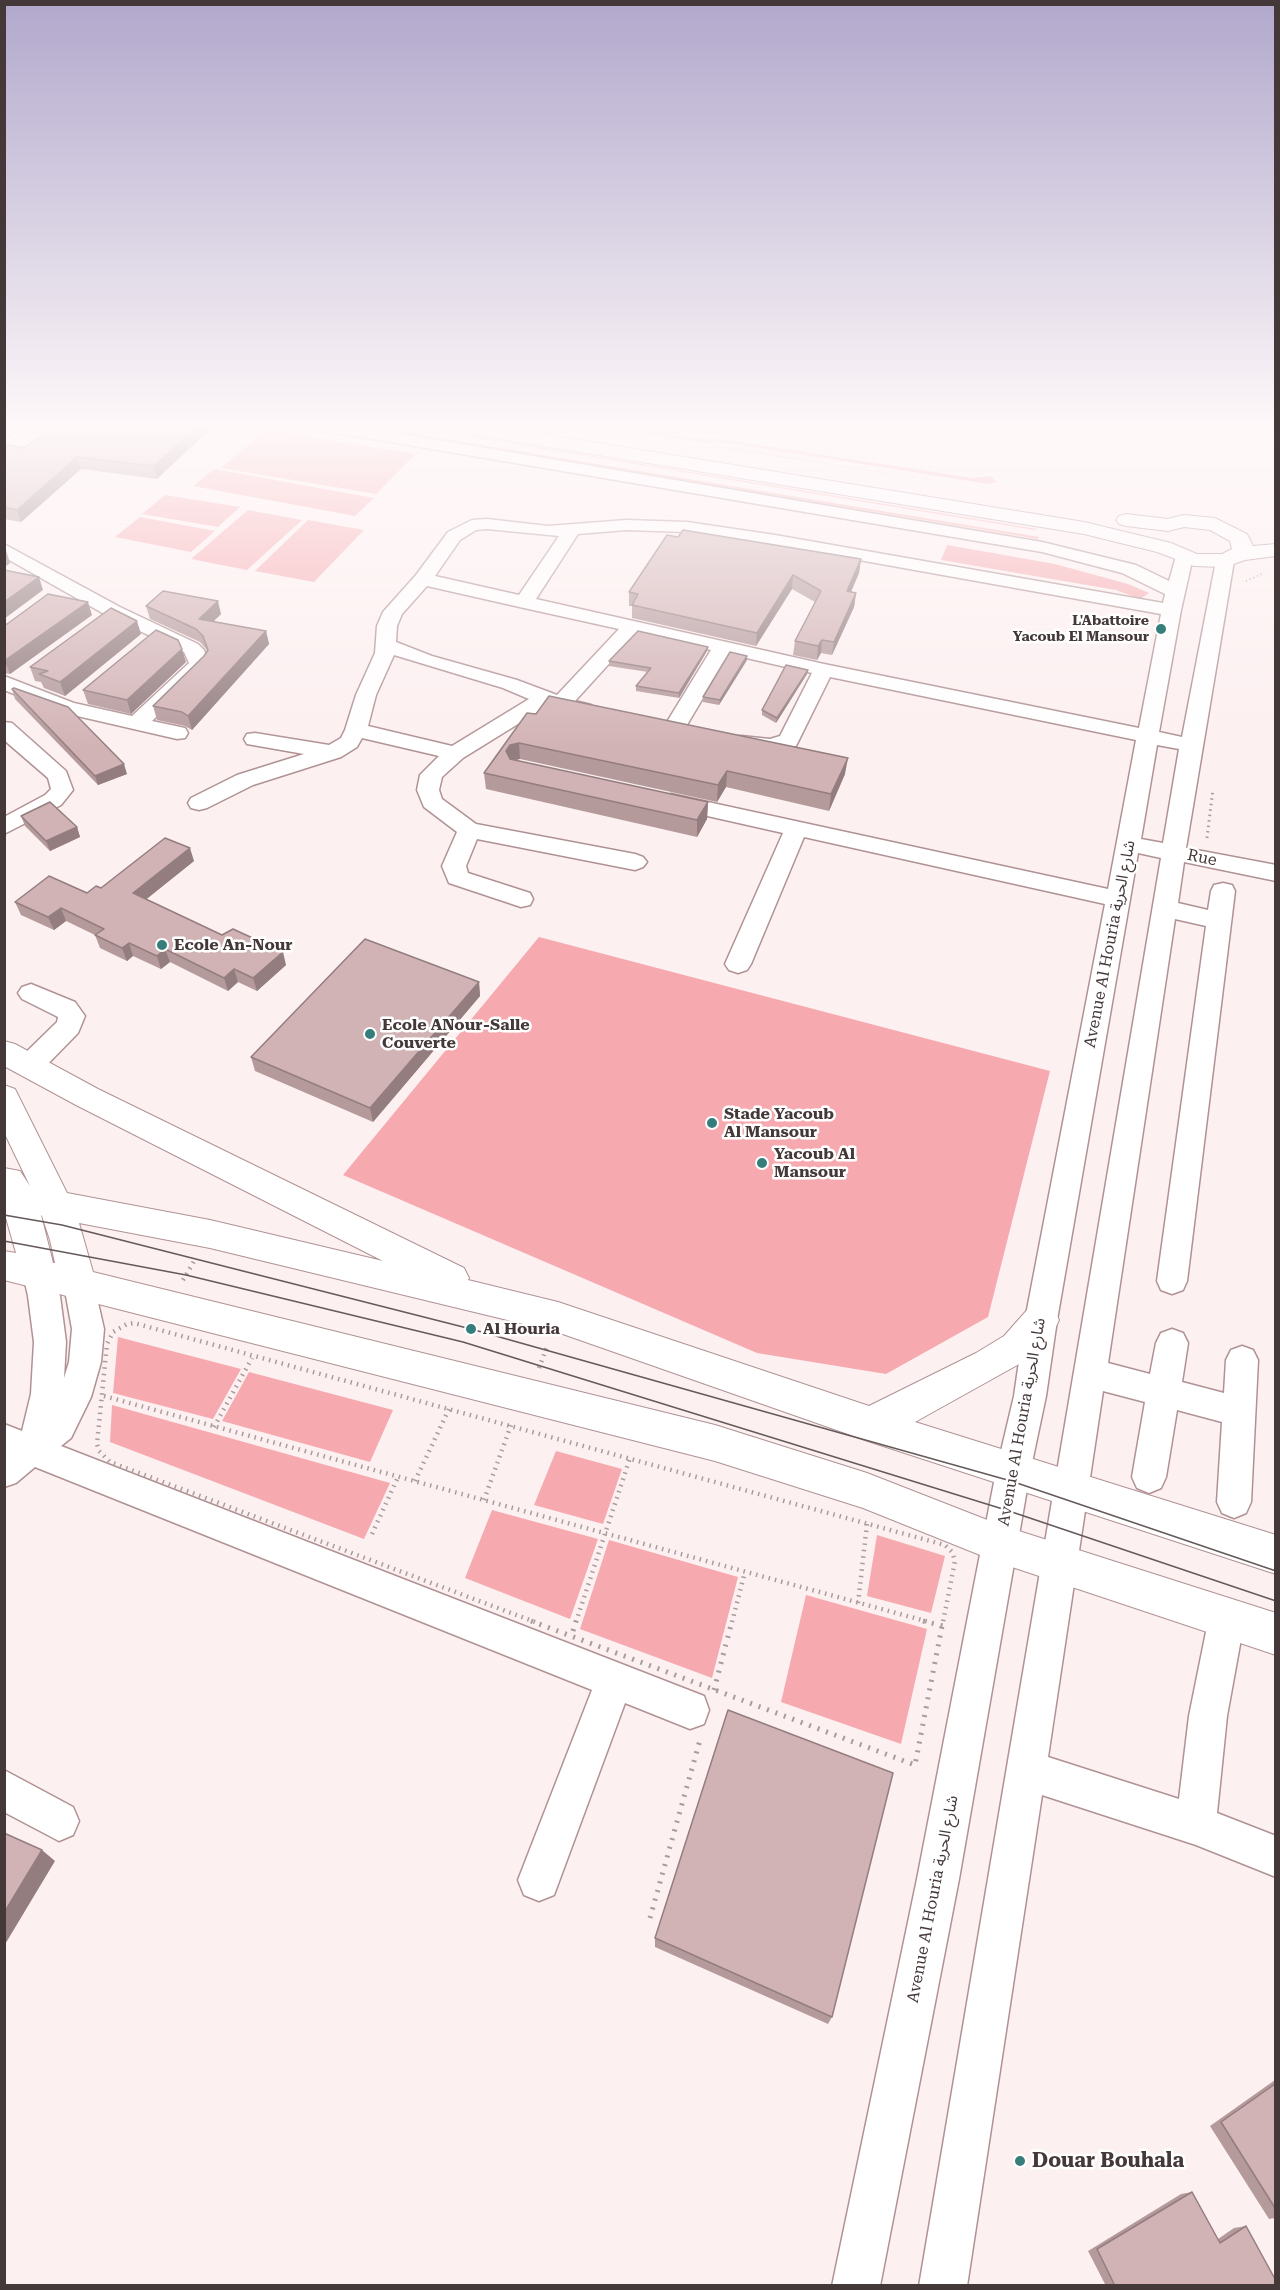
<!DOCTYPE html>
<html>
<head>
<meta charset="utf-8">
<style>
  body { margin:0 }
  #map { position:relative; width:1280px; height:2290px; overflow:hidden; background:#fdf0f1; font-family:"Roboto Serif",serif }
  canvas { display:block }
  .frame { position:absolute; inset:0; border:6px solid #443838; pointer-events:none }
</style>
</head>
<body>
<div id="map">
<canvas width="1280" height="2290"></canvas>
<div class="frame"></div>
</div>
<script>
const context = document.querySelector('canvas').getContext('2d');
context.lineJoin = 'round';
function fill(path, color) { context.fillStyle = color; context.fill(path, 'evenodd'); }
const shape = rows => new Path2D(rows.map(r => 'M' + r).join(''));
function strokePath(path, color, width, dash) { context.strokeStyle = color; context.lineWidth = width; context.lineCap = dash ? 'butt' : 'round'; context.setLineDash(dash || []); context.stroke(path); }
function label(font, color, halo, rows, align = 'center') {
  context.font = font + ' "Roboto Serif","Noto Sans Arabic",serif'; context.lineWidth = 5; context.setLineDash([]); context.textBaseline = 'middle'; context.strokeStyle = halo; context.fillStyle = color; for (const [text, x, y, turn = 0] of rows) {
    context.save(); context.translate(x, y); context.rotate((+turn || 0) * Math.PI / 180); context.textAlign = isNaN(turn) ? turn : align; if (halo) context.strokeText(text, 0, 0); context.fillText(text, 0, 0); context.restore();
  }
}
const green = shape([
  [368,428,381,428,1039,537,1038,539],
  [415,428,423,428,1037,529,1035,530],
  [612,428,632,428,689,438,726,440,973,478,990,476,997,482,989,484,715,441,712,444],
  [266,430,416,454,376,494,221,468],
  [712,445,975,487,711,446],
  [214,469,374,498,355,516,193,486],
  [165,495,240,507,218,527,142,514],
  [248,510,302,520,247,570,191,559],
  [140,517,215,531,191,552,115,537],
  [308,520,364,530,314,582,255,571],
  [947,545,1055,564,1128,584,1149,593,1140,599,1116,590,941,560],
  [539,937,1050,1071,988,1317,886,1374,757,1353,343,1175],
  [118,1337,241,1369,213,1419,113,1393],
  [249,1372,393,1410,370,1462,222,1421],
  [112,1405,390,1483,364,1539,110,1442],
  [556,1451,622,1469,603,1524,534,1505],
  [492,1510,598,1539,570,1619,465,1578],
  [877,1535,945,1556,931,1613,867,1596],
  [609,1540,738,1577,712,1678,580,1629],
  [806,1595,927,1629,901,1744,781,1702]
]);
const pathFar3 = shape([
  [1246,581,1264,573]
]);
const pathFar2 = shape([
  [1207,838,1213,789]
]);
const pathFar1 = shape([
  [183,1280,196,1258],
  [539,1368,548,1344],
  [104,1396,929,1622],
  [214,1427,252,1358],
  [415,1481,449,1409],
  [484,1500,511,1425],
  [372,1534,398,1477],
  [858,1603,867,1524],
  [535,1622,110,1462,99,1451,97,1444,107,1344,113,1332,127,1324,134,1323,945,1545,952,1552,955,1561,943,1622],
  [576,1622,630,1458],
  [732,1622,745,1572]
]);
const path = shape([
  [531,1621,915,1765,943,1621],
  [923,1621,943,1626],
  [573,1631,576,1621],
  [714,1690,732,1621],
  [650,1918,700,1740]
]);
const minor = shape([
  [4,428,20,428,4,438,4,428],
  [329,428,367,428,1042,542,1136,565,1169,581,1177,553,1191,553,1193,557,1181,610,1159,732,1182,737,1216,561,1218,557,1225,555,1232,557,1234,561,1186,848,1276,865,1276,881,1184,862,1178,903,1208,910,1211,891,1214,885,1223,883,1232,885,1235,891,1187,1281,1183,1290,1172,1294,1161,1290,1157,1281,1206,926,1175,919,1108,1363,1150,1374,1156,1343,1161,1333,1172,1329,1183,1333,1188,1343,1182,1382,1224,1393,1226,1360,1231,1350,1242,1346,1253,1350,1258,1360,1251,1502,1246,1513,1234,1518,1222,1513,1217,1502,1222,1422,1177,1410,1166,1477,1161,1488,1149,1493,1137,1488,1132,1477,1145,1402,1103,1391,1048,1757,1179,1799,1189,1716,1209,1617,1214,1604,1227,1599,1240,1604,1245,1617,1227,1716,1217,1813,1276,1836,1276,1877,1196,1845,1042,1795,967,2286,919,2286,1161,858,1138,853,1057,1320,1046,1396,1030,1472,959,1879,880,2286,832,2286,917,1879,996,1472,1014,1396,1025,1320,1105,904,804,837,751,964,747,970,738,973,729,970,725,964,783,833,663,806,660,801,663,796,671,794,1108,889,1136,740,830,677,796,746,770,751,741,748,733,747,730,742,733,737,741,736,770,739,780,736,812,673,729,654,684,730,681,735,673,736,665,735,662,730,711,650,637,633,575,701,591,705,595,709,591,713,584,715,547,706,463,758,442,777,439,790,442,799,476,824,635,854,643,857,647,862,643,867,635,870,477,839,466,866,468,873,530,893,533,899,530,905,521,907,449,883,442,866,457,832,424,807,417,790,420,775,439,756,362,738,357,747,341,757,253,785,207,808,199,810,191,808,188,803,191,798,237,775,304,754,247,744,244,739,247,734,255,733,329,745,341,738,345,730,356,695,375,653,377,626,383,612,416,575,448,532,472,520,487,519,548,526,626,520,687,522,775,535,1163,603,1165,594,1122,573,1042,552,337,433,329,428],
  [487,529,559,536,519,595,435,576,460,540,476,530,487,529],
  [626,530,687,532,775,545,1161,614,1139,728,824,664,536,599,578,534,626,530],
  [427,586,524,608,619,629,557,695,517,680,432,656,396,642,397,626,402,614,427,586],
  [394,655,503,688,529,699,452,746,368,726,376,695,394,655],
  [1157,745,1179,749,1163,843,1141,839,1157,745],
  [4,544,120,607,198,644,204,650,209,664,206,668,152,721,185,728,188,733,185,738,177,739,60,712,4,690,4,676,74,703,132,716,189,663,184,652,106,615,4,557,4,544],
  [4,722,12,723,66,771,73,790,61,805,4,834,4,817,45,795,51,789,48,778,4,740,4,722],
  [31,984,75,1002,85,1016,78,1033,39,1073,29,1076,19,1073,15,1066,19,1059,57,1022,58,1017,22,999,18,993,22,987,31,984],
  [38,1261,49,1265,60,1296,66,1342,64,1378,69,1362,72,1329,64,1285,68,1276,79,1272,90,1276,94,1285,104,1329,101,1362,91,1397,71,1438,61,1446,704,1696,709,1710,704,1724,690,1729,625,1703,554,1895,539,1901,524,1895,518,1880,592,1690,35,1467,16,1483,4,1487,4,1424,22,1431,31,1394,34,1342,28,1296,23,1274,27,1265,38,1261],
  [4,1770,73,1807,79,1821,73,1835,59,1841,4,1812,4,1770]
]);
const major = shape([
  [461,428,506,428,1084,522,1171,543,1197,554,1222,554,1232,549,1230,541,1210,530,1184,527,1168,531,1126,526,1119,524,1116,520,1119,516,1126,514,1168,519,1184,515,1215,518,1247,534,1253,546,1276,544,1276,556,1245,560,1225,567,1194,566,1157,552,1084,534,470,434,463,432,461,428],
  [4,1041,15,1044,98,1089,464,1268,469,1278,468,1280,558,1302,869,1406,976,1353,1004,1336,1028,1309,1041,1305,1054,1309,1059,1320,1054,1331,1030,1358,915,1422,1276,1535,1276,1574,868,1441,557,1332,210,1248,79,1223,93,1272,715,1425,867,1473,1000,1525,1276,1613,1276,1655,1000,1563,863,1508,715,1461,4,1280,4,1251,16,1253,4,1211,4,1168,20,1171,30,1186,4,1132,4,1085,15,1089,67,1193,210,1220,383,1261,76,1105,4,1066,4,1041],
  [41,1215,42,1216,50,1240,55,1263,53,1263,41,1215]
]);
const tram = shape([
  [4,1215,62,1225,471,1329,1011,1481,1276,1571],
  [4,1241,186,1275,463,1342,1006,1510,1276,1601]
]);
const wall = shape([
  [53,428,211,428,157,479,81,469,21,522,4,519,4,444,23,448],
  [678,537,861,559,859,573,851,592,856,593,854,607,832,655,821,653,817,660,793,655,795,641,815,602,792,589,756,646,632,618,632,606,629,606,629,592],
  [146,606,221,614,213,622,266,631,269,644,192,730,185,726,157,720,153,706,204,656,207,651,206,649,200,642,150,619],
  [92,615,10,674,4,673,4,625],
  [141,634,65,696,44,688,41,682,35,681,30,667],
  [707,651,679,698,636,691,636,686,648,672,609,666,609,661],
  [747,660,719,705,703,702,703,697],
  [186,662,131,714,88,704,83,690],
  [807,674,776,723,762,715,762,710],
  [12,689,127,774,98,785,15,699],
  [536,714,845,774,829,811,726,787,717,802,520,759,515,760,708,802,707,819,697,837,486,789,484,773],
  [21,816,77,827,80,837,50,851,25,826],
  [194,861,146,899,286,965,257,991,238,982,228,991,170,962,161,969,133,956,127,961,100,948,95,935,66,921,54,930,21,915,15,902,87,893,101,888],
  [479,982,480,996,373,1122,255,1071,251,1057],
  [655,1938,832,2017,828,2024,655,1947],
  [1275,2080,1275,2218,1269,2219,1210,2126],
  [1192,2192,1218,2239,1234,2228,1246,2226,1275,2286,1106,2286,1088,2251,1181,2194]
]);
const shadedWall = shape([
  [195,428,211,428,157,479,154,466],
  [77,457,81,469,21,522,17,510],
  [6,550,10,563,4,568,4,551],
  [861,559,859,573,845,605,847,591],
  [793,575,792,589,756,646,757,633],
  [39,577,43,590,4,619,4,602],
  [856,593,854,607,832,655,834,642],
  [218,601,221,614,202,632,199,619],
  [88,602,92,615,10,674,5,661],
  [137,621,141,634,65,696,60,682],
  [266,631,269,644,192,730,188,716],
  [822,640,821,653,817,660,818,646],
  [708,647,707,651,679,698,679,693],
  [182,649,186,662,131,714,127,700],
  [747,656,747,660,719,705,720,700],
  [808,670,807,674,776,723,777,718],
  [519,743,520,759,511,761,506,751,510,745],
  [848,758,845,774,829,811,831,794],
  [124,764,127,774,98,785,95,776],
  [727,771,726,787,717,802,718,785],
  [708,802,707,819,697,837,697,820],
  [77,827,80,837,50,851,46,841],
  [190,848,194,861,138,906,133,893],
  [61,908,66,921,54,930,48,917],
  [129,943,133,956,127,961,122,948],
  [165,949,170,962,161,969,157,956],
  [283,952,286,965,257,991,253,978],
  [234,969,238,982,228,991,224,978],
  [479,982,480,996,373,1122,370,1108],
  [42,1850,55,1861,4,1946,4,1913]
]);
const building = shape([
  [53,428,195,428,154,466,77,457,17,510,4,507,4,444,23,448,53,428],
  [683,530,861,559,847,591,856,593,834,642,822,640,818,646,795,641,821,591,793,575,757,633,632,605,638,594,629,592,667,535,678,537,683,530],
  [4,570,39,577,4,602,4,570],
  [163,591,218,601,199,619,266,631,188,716,182,712,153,706,204,656,208,650,203,636,196,629,146,606,163,591],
  [48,594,88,602,4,661,4,625,7,624,48,594],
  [111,608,137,621,60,682,39,674,48,671,30,667,111,608],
  [156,630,178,640,182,649,127,700,83,690,156,630],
  [638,631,708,647,679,693,636,686,651,668,609,661,638,631],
  [730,652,747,656,720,700,703,697,730,652],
  [786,665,808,670,777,718,762,710,786,665],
  [14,688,68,707,124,764,95,776,12,689,14,688],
  [549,696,848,758,831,794,727,771,718,785,519,743,510,745,506,751,510,759,708,802,697,820,484,773,527,713,536,714,549,696],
  [50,802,77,827,46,841,21,816,50,802],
  [165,838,190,848,133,893,222,935,233,929,283,952,253,978,234,969,224,978,165,949,157,956,129,943,122,948,95,935,104,929,61,908,48,917,15,902,49,876,87,893,96,886,101,888,165,838],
  [365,939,479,982,370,1108,251,1057,365,939],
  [728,1710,893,1773,832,2017,655,1938,728,1710],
  [4,1833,42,1850,4,1913,4,1833],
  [1275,2084,1275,2208,1221,2122,1275,2084],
  [1192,2192,1220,2243,1246,2226,1275,2279,1275,2286,1115,2286,1097,2249,1192,2192]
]);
const markers = [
  [1161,629,6,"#367e7c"],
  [162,945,6,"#367e7c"],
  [370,1034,6,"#367e7c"],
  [712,1123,6,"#367e7c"],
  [762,1163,6,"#367e7c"],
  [471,1329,6,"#367e7c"],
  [1020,2161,6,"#367e7c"]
];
const farPoinames = [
  ["L'Abattoire",1149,621],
  ["Yacoub El Mansour",1149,637]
];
const streetNames = [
  ["Rue",1202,858,12],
  ["Avenue Al Houria شارع الحرية",1110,944,-79],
  ["Avenue Al Houria شارع الحرية",1022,1422,-80],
  ["Avenue Al Houria شارع الحرية",933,1899,-79]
];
const poiNames = [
  ["Ecole An-Nour",174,945],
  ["Ecole ANour-Salle",382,1025],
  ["Couverte",382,1043],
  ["Stade Yacoub",724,1114],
  ["Al Mansour",724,1132],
  ["Yacoub Al",774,1154],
  ["Mansour",774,1172],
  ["Al Houria",483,1329]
];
const nearPoinames = [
  ["Douar Bouhala",1032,2161]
];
fill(green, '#f6aaaf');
strokePath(minor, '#b09294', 3);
strokePath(major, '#b09294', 2);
strokePath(pathFar3, '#a99c9d', 2, [1, 3]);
strokePath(pathFar2, '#a99c9d', 3, [1.5, 4]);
strokePath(pathFar1, '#a99c9d', 4.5, [1.5, 5]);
strokePath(path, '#a99c9d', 5, [2, 7]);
fill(minor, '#fff');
fill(major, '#fff');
strokePath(tram, '#655959', 1.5);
fill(wall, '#b59a9c');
fill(shadedWall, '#937d7f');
fill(building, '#d2b3b5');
strokePath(building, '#937d7f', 1.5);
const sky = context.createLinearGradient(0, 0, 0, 749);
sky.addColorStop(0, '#b1a8cc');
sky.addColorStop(0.57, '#fef8f9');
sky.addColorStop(1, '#fef8f900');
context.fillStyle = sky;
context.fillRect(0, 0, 1280, 749);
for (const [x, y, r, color] of markers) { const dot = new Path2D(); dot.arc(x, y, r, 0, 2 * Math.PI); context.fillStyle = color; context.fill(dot); strokePath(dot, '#fff', 2); }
label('bold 14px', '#443838', '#fff', farPoinames, 'right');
label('16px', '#443838', '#fff', streetNames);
label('bold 16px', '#443838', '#fff', poiNames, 'left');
label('bold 20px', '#443838', '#fff', nearPoinames, 'left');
</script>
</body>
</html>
